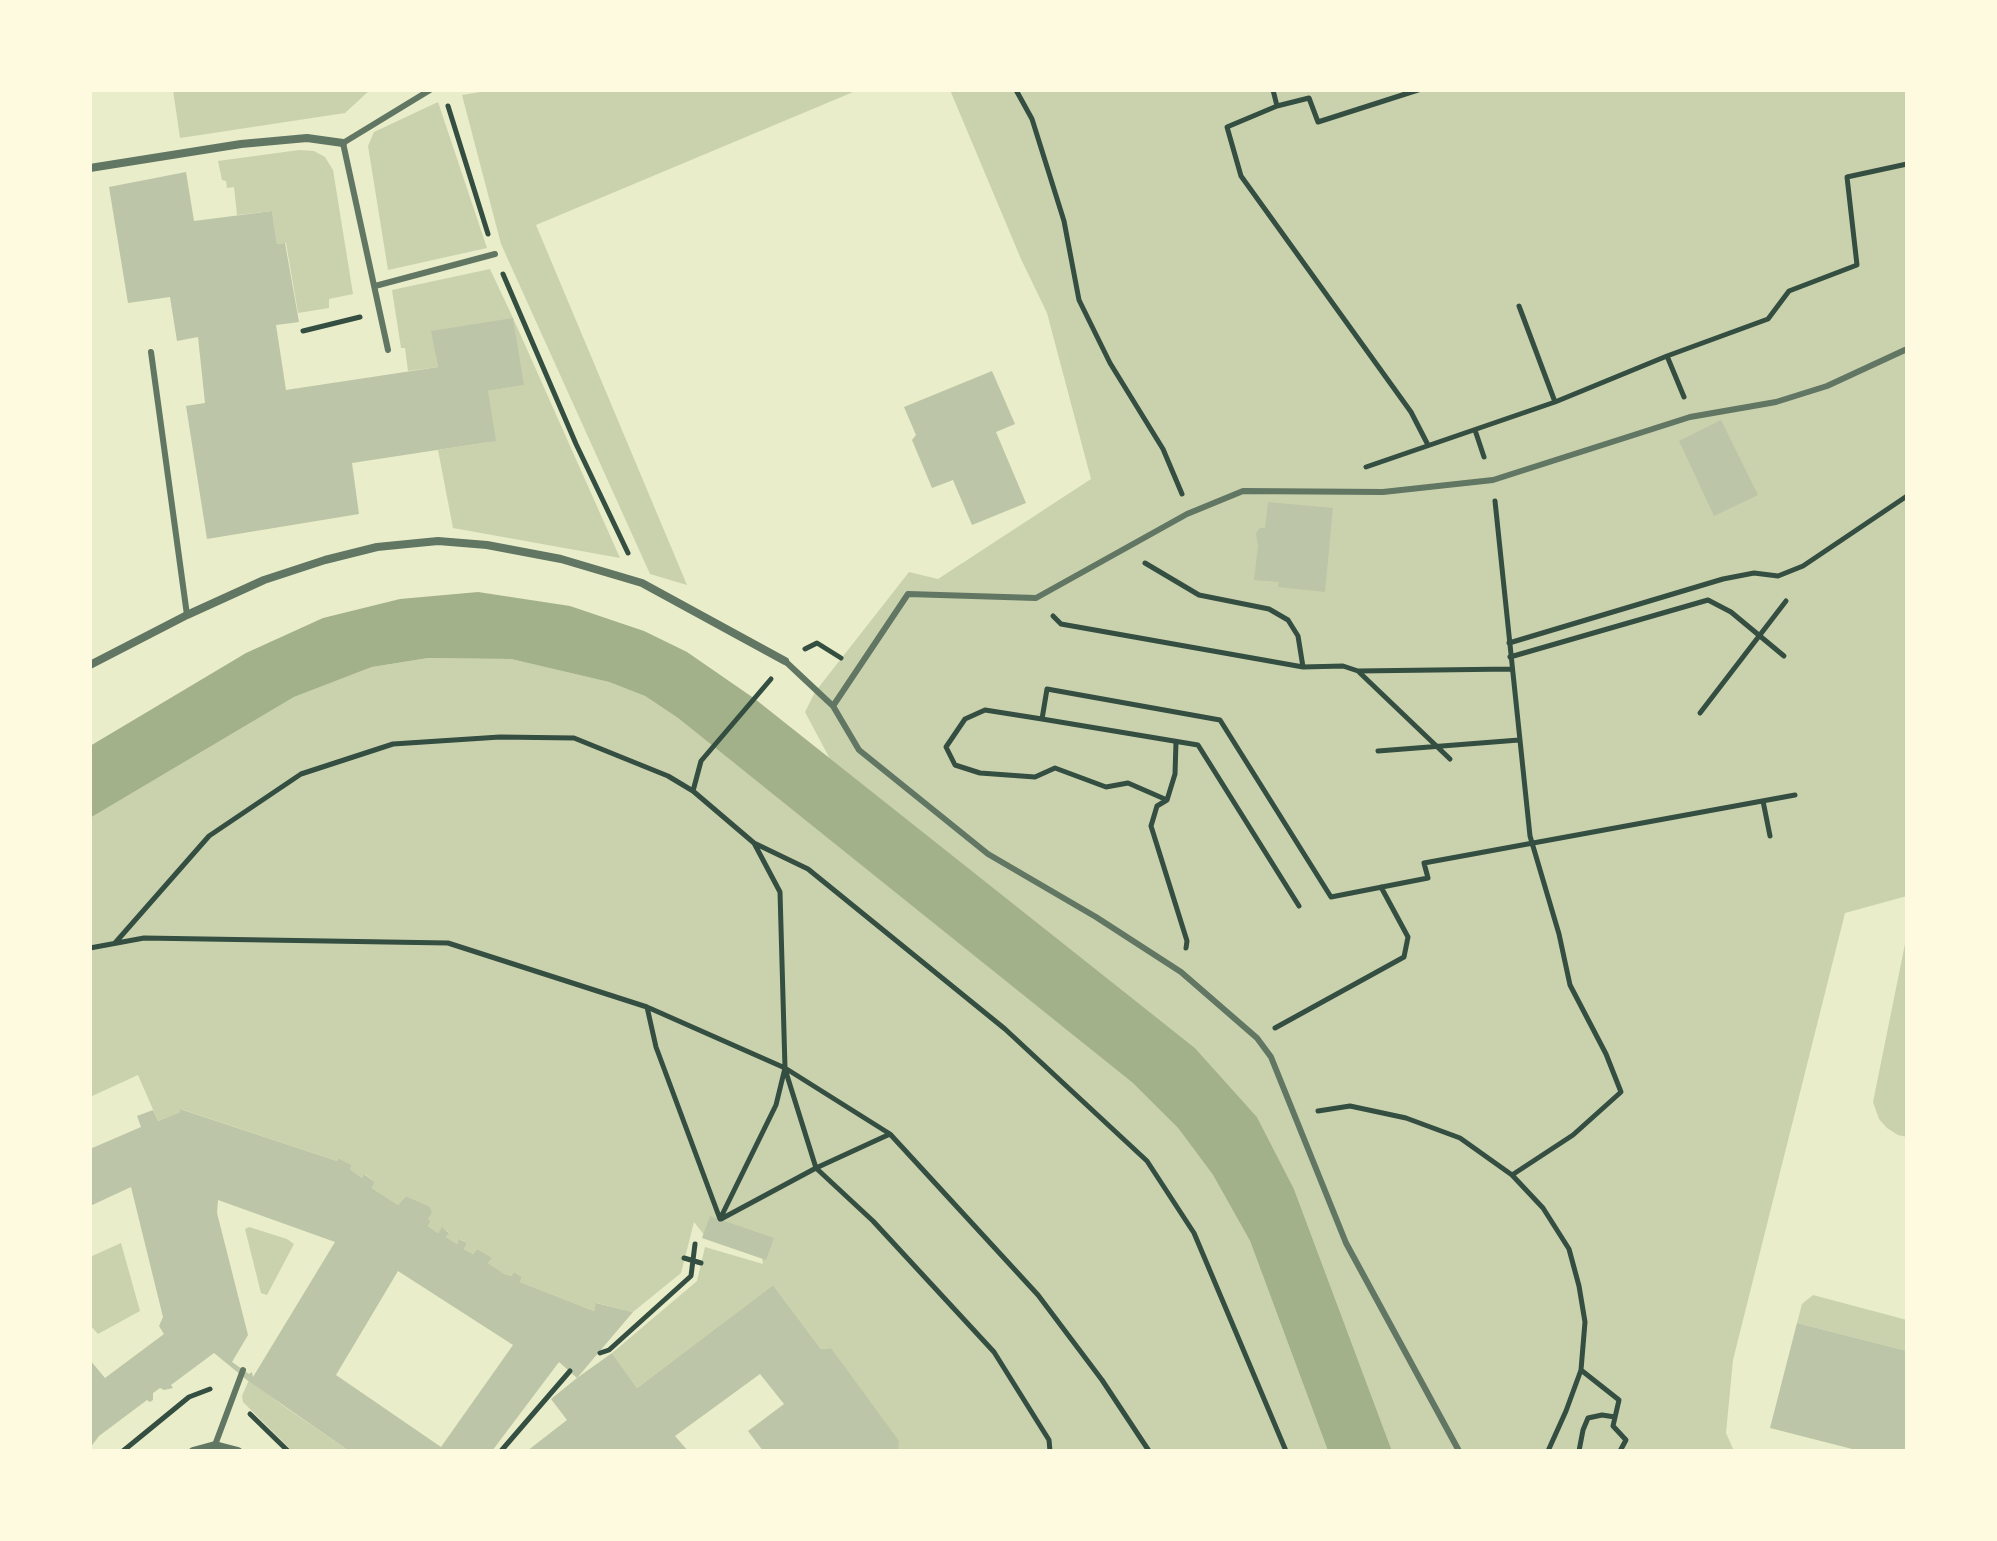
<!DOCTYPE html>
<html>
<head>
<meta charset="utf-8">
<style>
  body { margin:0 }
  #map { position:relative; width:1997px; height:1541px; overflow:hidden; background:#e9edc9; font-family:Manrope,sans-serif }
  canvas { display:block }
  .frame { position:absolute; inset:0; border:92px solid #fefae0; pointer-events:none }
</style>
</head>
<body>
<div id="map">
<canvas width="1997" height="1541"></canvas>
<div class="frame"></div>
</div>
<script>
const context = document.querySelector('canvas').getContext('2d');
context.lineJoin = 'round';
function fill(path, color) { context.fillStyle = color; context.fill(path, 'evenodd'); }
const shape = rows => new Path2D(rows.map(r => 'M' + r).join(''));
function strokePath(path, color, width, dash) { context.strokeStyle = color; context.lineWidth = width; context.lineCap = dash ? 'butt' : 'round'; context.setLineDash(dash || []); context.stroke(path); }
const green = shape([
  [173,90,370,90,345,113,180,138],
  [492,90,858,90,536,225,687,585,650,574,501,244,462,95],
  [950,90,1907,90,1907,896,1845,913,1733,1360,1726,1433,1734,1451,1392,1451,1294,1189,1257,1117,1195,1048,830,759,805,712,815,692,909,572,938,579,1091,479,1047,313,1021,259],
  [438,102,487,248,388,270,368,146,374,132],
  [299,150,314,151,325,157,333,170,353,294,329,299,329,308,298,313,286,243,277,244,272,211,237,215,234,187,227,188,226,181,222,180,218,161],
  [490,269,513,318,620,558,453,528,438,450,489,442,488,391,523,385,513,319,432,332,438,367,408,371,405,348,401,348,392,290],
  [428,658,511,659,609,682,645,696,678,718,1133,1082,1178,1128,1213,1175,1250,1241,1328,1451,898,1451,831,1348,821,1349,773,1285,637,1388,612,1353,697,1281,705,1247,763,1264,761,1253,705,1236,694,1222,681,1273,633,1312,597,1303,594,1311,520,1282,522,1277,514,1272,511,1276,503,1274,488,1263,491,1259,477,1249,473,1254,464,1249,467,1243,460,1239,457,1244,446,1237,449,1232,442,1228,438,1233,428,1226,431,1221,428,1219,429,1206,406,1196,398,1205,372,1188,375,1182,365,1174,362,1178,350,1169,352,1165,338,1158,337,1161,181,1109,180,1112,158,1121,138,1075,90,1097,90,818,294,697,372,667],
  [1907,934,1907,1137,1898,1135,1887,1128,1879,1119,1873,1102],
  [249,1227,287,1239,294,1244,267,1295,261,1293,245,1229],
  [121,1243,140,1311,98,1334,90,1325,90,1257],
  [1813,1295,1907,1320,1907,1351,1797,1323,1802,1304],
  [249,1380,282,1405,349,1451,292,1451,243,1402,242,1396]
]);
const water = shape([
  [478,592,570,606,644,631,687,652,755,699,1195,1048,1257,1117,1294,1189,1392,1451,1328,1451,1250,1241,1213,1175,1178,1128,1133,1083,678,718,645,696,609,682,511,659,428,658,372,667,294,697,90,818,90,746,246,653,323,618,400,599]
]);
const building = shape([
  [186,172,194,221,272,211,277,244,285,243,299,322,276,325,286,390,438,367,431,331,513,318,524,385,488,391,496,441,352,463,359,514,207,539,186,406,205,403,198,337,177,341,170,297,128,303,109,187],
  [992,371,1015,424,996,432,1026,503,972,525,953,480,932,488,912,440,916,435,904,407],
  [1721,420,1758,495,1714,516,1679,441],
  [1268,502,1333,508,1325,592,1278,587,1279,582,1254,580,1258,546,1256,533,1260,528,1265,528],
  [180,1109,337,1161,338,1158,352,1165,350,1169,362,1178,364,1174,375,1182,372,1188,398,1205,406,1196,429,1206,432,1212,428,1219,431,1221,428,1226,438,1233,442,1227,449,1233,446,1237,457,1244,459,1239,467,1243,464,1249,473,1254,477,1249,492,1258,488,1263,504,1274,511,1276,514,1272,522,1277,520,1282,594,1311,596,1303,633,1312,577,1378,612,1353,637,1388,773,1285,821,1349,831,1348,899,1441,898,1451,763,1451,748,1431,784,1404,760,1374,675,1436,688,1451,527,1451,567,1420,551,1399,577,1378,559,1362,492,1451,349,1451,247,1380,214,1353,171,1385,173,1388,164,1390,160,1388,153,1393,153,1400,150,1402,147,1400,99,1436,90,1448,90,1360,105,1378,164,1334,159,1326,163,1317,131,1187,90,1206,90,1149,141,1127,137,1116,153,1110,158,1121,180,1112],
  [218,1200,335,1242,253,1377,252,1372,249,1374,232,1362,248,1335,217,1213],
  [398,1271,513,1345,441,1447,336,1375],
  [710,1216,774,1238,766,1260,702,1238],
  [1797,1323,1907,1351,1907,1451,1860,1451,1770,1428]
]);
const path = shape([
  [1016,90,1032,119,1064,221,1079,300,1110,363,1163,449,1182,494],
  [1273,90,1277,106,1309,98,1318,122,1418,90],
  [448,106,488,234],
  [1277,106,1227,127,1241,176,1411,412,1428,445],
  [503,274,576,444,628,553],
  [1519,306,1555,402],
  [303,331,360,317],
  [1667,356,1684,397],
  [1475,430,1484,457],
  [1366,467,1555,402,1667,356,1768,319,1789,291,1857,265,1847,177,1907,164],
  [1495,501,1530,836,1559,934,1570,985,1606,1054,1621,1092,1573,1135,1512,1175],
  [1145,563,1199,595,1269,609,1288,620,1298,636,1303,667],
  [1053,616,1061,624,1303,667,1343,666,1358,671,1512,669],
  [1509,643,1723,579,1754,573,1778,576,1803,566,1907,496],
  [805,649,817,643,841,658],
  [1510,657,1708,600,1731,612,1784,656],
  [1359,672,1450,759],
  [1700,713,1786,601],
  [1042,719,985,710,965,719,946,747,955,765,980,773,1035,777,1055,768,1106,787,1128,783,1167,800],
  [1176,742,1175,774,1167,800,1157,806,1151,826,1187,941,1186,948],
  [1378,751,1519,740],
  [693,791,701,761,771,679],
  [1763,801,1770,836],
  [754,843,808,869,1005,1029,1147,1161,1194,1233,1286,1451],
  [1299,906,1198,745,1042,719,1047,689,1220,720,1331,897,1428,878,1424,863,1795,795],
  [115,943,209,836,301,774,393,744,500,737,574,738,668,776,693,791,754,843,780,892,785,1068,776,1105,720,1219,656,1047,647,1007],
  [90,948,144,938,448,943,647,1007,785,1068,890,1134,1038,1295,1102,1380,1149,1451],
  [1275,1028,1404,957,1408,937,1381,887],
  [785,1069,816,1168,873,1221,994,1352,1049,1440,1050,1451],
  [1318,1111,1350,1106,1406,1118,1460,1138,1512,1175,1543,1208,1569,1249,1579,1286,1585,1322,1581,1370,1566,1411,1548,1451],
  [721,1219,816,1168,890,1134],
  [684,1258,701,1263],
  [600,1353,609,1350,691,1276,695,1244],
  [1581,1370,1619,1400,1613,1426,1626,1440,1620,1451],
  [250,1414,288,1451],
  [123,1451,189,1397,210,1389],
  [501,1451,570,1371],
  [1579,1451,1583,1430,1588,1418,1602,1415,1615,1417]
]);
const service = shape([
  [375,286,495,254],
  [388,350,343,143,430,90],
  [151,352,187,615],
  [785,661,833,706],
  [215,1445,243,1370],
  [1459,1451,1346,1243,1271,1057,1257,1038,1181,972,1096,917,988,854,859,750,833,706,908,594,1036,598,1187,514,1243,491,1383,492,1493,480,1690,417,1776,402,1827,386,1907,349]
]);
const minor = shape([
  [90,168,241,144,307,138,343,143],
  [90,665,187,615,264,580,325,560,377,547,438,541,487,545,561,559,642,583,785,661],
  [193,1451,215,1445,238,1451]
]);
fill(green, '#cad2ad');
fill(water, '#a3b18a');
fill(building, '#bcc5a7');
strokePath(path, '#344e41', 5);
strokePath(service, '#617663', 6);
strokePath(minor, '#617663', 8);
</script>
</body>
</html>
